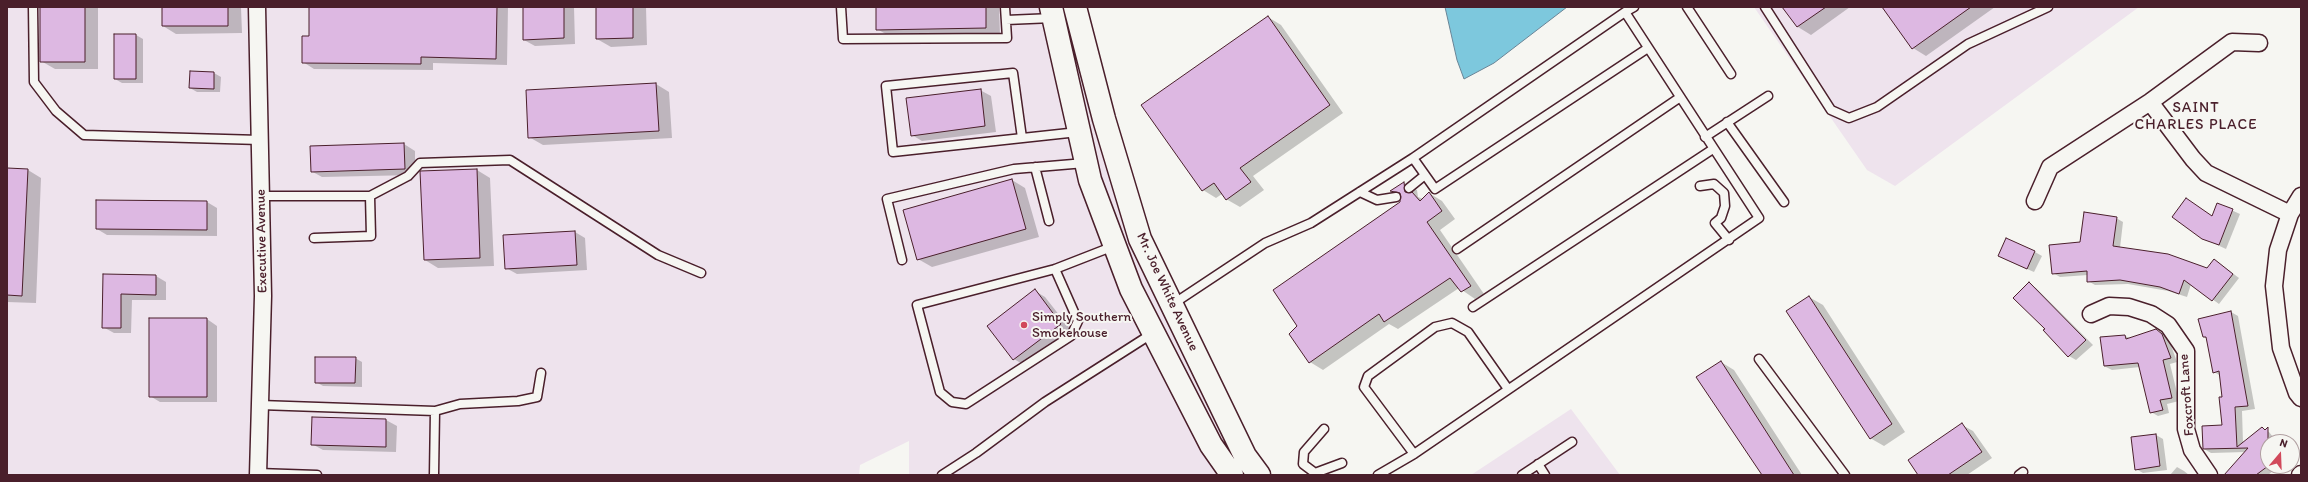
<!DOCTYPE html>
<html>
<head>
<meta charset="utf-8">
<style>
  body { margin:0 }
  #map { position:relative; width:2308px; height:482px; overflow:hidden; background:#f6f6f2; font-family:Itim,sans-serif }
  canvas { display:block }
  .frame { position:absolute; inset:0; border:8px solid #4a1f2b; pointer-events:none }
  .north { position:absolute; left:2260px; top:434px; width:40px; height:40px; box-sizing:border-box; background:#f6f6f2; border:1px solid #b1a0a2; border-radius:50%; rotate:19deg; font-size:11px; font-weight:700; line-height:16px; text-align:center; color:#4a1f2b }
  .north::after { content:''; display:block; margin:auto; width:14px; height:18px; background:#d1495b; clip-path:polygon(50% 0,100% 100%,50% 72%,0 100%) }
</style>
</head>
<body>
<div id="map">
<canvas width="2308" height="482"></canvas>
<div class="frame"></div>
<div class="north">N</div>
</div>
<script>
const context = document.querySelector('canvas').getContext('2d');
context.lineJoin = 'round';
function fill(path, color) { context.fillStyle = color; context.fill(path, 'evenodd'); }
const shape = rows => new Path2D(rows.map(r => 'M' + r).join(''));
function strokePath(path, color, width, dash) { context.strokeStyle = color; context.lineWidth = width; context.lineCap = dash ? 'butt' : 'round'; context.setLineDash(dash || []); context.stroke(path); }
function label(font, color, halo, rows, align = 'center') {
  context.font = font + ' Itim,sans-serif'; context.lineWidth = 4; context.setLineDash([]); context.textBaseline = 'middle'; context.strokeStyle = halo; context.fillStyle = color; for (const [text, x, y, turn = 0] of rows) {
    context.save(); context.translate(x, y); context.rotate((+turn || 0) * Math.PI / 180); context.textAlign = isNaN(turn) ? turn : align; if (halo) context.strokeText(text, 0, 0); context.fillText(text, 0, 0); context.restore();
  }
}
const built = shape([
  [7,7,1075,7,1140,239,1259,475,909,475,909,441,860,465,859,475,7,475],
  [1754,7,2139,7,1895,186,1867,170],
  [1571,409,1620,475,1471,475]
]);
const water = shape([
  [1445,7,1567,7,1494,63,1464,79,1457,60,1445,7]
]);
const shadow = shape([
  [41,7,98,7,98,69,55,69,41,61],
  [163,7,241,7,242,33,176,34,163,26],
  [310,7,508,7,507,65,433,63,433,70,314,69,303,62,310,37],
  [524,7,574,7,575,44,535,46,524,40],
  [597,7,646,7,647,45,611,47,597,39],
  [877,7,999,7,1000,35,891,37,877,29],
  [1784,7,1850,7,1811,35,1798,27],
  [1883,7,1995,7,1926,56,1913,48],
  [1268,17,1281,25,1343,113,1253,176,1264,190,1240,207,1226,199,1222,194,1216,198,1203,190],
  [136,35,143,39,143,83,122,83,115,79],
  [214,73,221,77,220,92,197,92,190,88],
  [656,84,669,92,672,138,543,145,529,137],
  [980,90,991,96,996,132,922,141,912,135],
  [404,144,415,151,415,175,322,177,311,171,311,147],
  [7,169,28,170,41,178,36,303,7,302],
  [477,170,490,178,494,266,438,268,425,260],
  [1012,180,1025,188,1039,237,932,267,918,259],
  [1404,183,1417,190,1418,197,1423,199,1429,193,1442,201,1455,219,1440,230,1484,294,1475,299,1459,288,1398,329,1389,324,1323,370,1310,362,1299,327,1401,202,1401,196,1392,191],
  [2186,199,2213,217,2218,204,2240,214,2226,249,2202,238],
  [207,202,217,208,217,236,107,235,97,229],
  [2116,218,2123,222,2120,248,2208,269,2215,260,2239,278,2219,304,2191,284,2187,297,2168,291,2128,284,2095,285,2088,281,2088,275,2060,277,2053,273,2081,243],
  [575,232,585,238,587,270,517,274,506,268],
  [2035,252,2042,256,2034,272,2006,260],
  [104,275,156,276,166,282,166,300,132,300,131,333,114,333,103,327],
  [2029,284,2036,288,2093,345,2076,360,2069,356],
  [1035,291,1045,297,1071,330,1024,365,1014,359],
  [1809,297,1823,305,1905,432,1884,446,1870,438],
  [2231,312,2238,316,2255,409,2242,411,2243,443,2262,428,2269,432,2277,442,2268,442,2268,466,2279,466,2268,475,2225,475,2246,452,2211,453,2204,449,2223,426,2221,376,2214,372,2208,339,2204,337],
  [207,319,217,326,217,402,160,402,150,396],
  [2156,330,2168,337,2177,362,2170,364,2179,401,2167,404,2169,413,2158,416,2151,412,2140,367,2112,370,2104,366,2125,336,2130,338],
  [355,358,362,362,362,387,323,386,316,382],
  [1721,362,1734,370,1802,475,1763,475],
  [313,418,386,420,397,426,396,452,323,450,312,444],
  [1962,425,1973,431,1992,458,1967,475,1919,475],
  [2156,435,2163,439,2167,470,2143,473,2136,469],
  [2177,467,2184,471,2189,475,2170,475]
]);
const building = shape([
  [40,7,85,7,85,62,40,62,40,7],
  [162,7,228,7,228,26,162,26,162,7],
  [309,7,497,7,496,59,421,57,421,64,302,63,302,36,309,36,309,7],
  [523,7,564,7,564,38,523,40,523,7],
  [596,7,633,7,633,38,596,39,596,7],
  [876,7,986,7,986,28,876,30,876,7],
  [1782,7,1826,7,1797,27,1782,7],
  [1882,7,1971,7,1912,49,1882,7],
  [1268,16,1330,105,1240,168,1251,182,1226,200,1214,183,1202,191,1141,105,1268,16],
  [114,34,136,34,136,79,114,79,114,34],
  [190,71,214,72,214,89,189,88,190,71],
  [656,83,659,131,528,138,526,90,656,83],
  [981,89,985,126,911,136,906,98,981,89],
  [404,143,405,169,311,172,310,146,404,143],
  [7,168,28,169,22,296,7,295,7,168],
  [477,169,480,258,424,260,420,171,477,169],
  [1012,179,1026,229,917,260,903,210,1012,179],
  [1404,182,1405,192,1412,192,1420,201,1429,192,1442,211,1427,222,1471,286,1461,292,1450,278,1384,322,1379,314,1309,363,1289,334,1297,326,1273,290,1400,202,1400,193,1390,191,1404,182],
  [2186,198,2212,216,2217,203,2233,209,2219,245,2202,239,2172,217,2186,198],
  [96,200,207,201,207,230,96,229,96,200],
  [2084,212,2117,217,2113,246,2168,254,2207,268,2214,259,2233,274,2212,301,2184,280,2179,294,2160,287,2120,280,2087,282,2087,271,2052,274,2049,245,2080,242,2084,212],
  [575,231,577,265,505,269,503,235,575,231],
  [2006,238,2035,251,2027,269,1998,256,2006,238],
  [103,274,156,275,156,295,121,294,121,328,102,328,103,274],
  [2029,282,2086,340,2068,357,2043,330,2045,329,2013,298,2029,282],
  [1035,289,1061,324,1013,360,987,326,1035,289],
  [1809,296,1892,424,1870,439,1786,311,1809,296],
  [2231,311,2248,406,2235,407,2237,447,2262,427,2265,430,2268,427,2268,466,2256,475,2224,475,2248,448,2203,449,2202,426,2222,425,2219,397,2222,397,2219,371,2213,373,2206,337,2203,337,2198,319,2231,311],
  [149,318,207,318,207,397,149,397,149,318],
  [2156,329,2162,334,2171,358,2163,360,2172,398,2160,400,2163,410,2150,413,2138,363,2104,366,2100,337,2125,335,2126,339,2156,329],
  [315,357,356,357,355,383,315,383,315,357],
  [1721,361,1794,475,1762,475,1696,377,1721,361],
  [312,417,386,419,386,447,311,445,312,417],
  [1962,423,1982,452,1948,475,1918,475,1908,460,1962,423],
  [2156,434,2160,466,2135,470,2131,437,2156,434]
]);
const service = shape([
  [33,7,34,82,56,111,84,135,260,140],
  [841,7,843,39,1007,38,1005,7],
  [1687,7,1731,74],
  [1765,7,1831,110,1849,118,1877,107,1968,44,2048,7],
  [1006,20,1053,18],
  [1727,122,1784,202],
  [1705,137,1768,96],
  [1022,138,1013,73,886,86,893,152,1078,132],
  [1413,158,1435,189,1648,48],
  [1035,167,1049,221],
  [1700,186,1714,184,1724,193,1725,206,1721,218,1715,223,1729,240],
  [1409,188,1425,175],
  [1360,192,1377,200,1396,197],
  [261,196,370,196,371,236,314,238],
  [370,196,408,176,420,163,510,160,658,255,701,273],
  [1457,249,1679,98],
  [902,260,887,199,1014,169,1085,163],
  [1055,269,1078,321,1071,336,966,404,952,402,940,392,917,305,1055,269,1114,246],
  [1173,304,1265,243,1311,223,1413,158,1625,12],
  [1473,307,1713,149],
  [1759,359,1845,475],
  [260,405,435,411,434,475],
  [435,411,460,404,518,401,537,397,541,373],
  [1324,429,1304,452,1303,464,1315,473,1342,463],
  [1414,454,1364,387,1368,376,1435,327,1452,323,1468,332,1508,389],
  [1538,464,1545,475],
  [258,473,317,475],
  [942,475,976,453,1045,402,1153,333],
  [1378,475,1414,454,1759,218,1625,12,1634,7],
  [1522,475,1572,442],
  [2019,475,2023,472]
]);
const minor = shape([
  [257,7,263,296,258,475],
  [2150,102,2193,159,2206,173,2290,214],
  [2301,196,2290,214,2278,250,2274,286,2281,348,2297,393,2301,398],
  [2035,201,2050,167,2150,102,2232,42,2259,43],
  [2091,314,2109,306,2129,307,2151,314,2168,325,2186,351,2186,429,2192,450,2209,475],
  [2300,475,2301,474]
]);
const secondary = shape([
  [1051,7,1090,180,1131,289,1211,445,1232,475],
  [1075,7,1104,119,1140,239,1245,456,1259,475]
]);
const markers = [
  [1024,325,4,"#d1495b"]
];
const streetNames = [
  ["Executive Avenue",262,241,-91],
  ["Mr. Joe White Avenue",1167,292,65],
  ["Foxcroft Lane",2187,395,-94]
];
const poiNames = [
  ["Simply Southern",1032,317],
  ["Smokehouse",1032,333]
];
const neighbourhoodNames = [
  ["SAINT",2196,108],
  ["CHARLES PLACE",2196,125]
];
fill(built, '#eee3ed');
fill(water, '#7dc8dd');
strokePath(water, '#698496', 1);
fill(shadow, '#0003');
fill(building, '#ddb8e2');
strokePath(building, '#4a1f2b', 1);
strokePath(service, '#4a1f2b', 11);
strokePath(minor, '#4a1f2b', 19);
strokePath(secondary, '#4a1f2b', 25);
strokePath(service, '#f6f6f2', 8);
strokePath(minor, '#f6f6f2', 16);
strokePath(secondary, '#f6f6f2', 22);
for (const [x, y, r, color] of markers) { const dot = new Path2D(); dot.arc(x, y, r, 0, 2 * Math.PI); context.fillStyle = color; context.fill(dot); strokePath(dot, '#f6f6f2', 1.5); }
label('14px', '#4a1f2b', '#f6f6f2', streetNames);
label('14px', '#4a1f2b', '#f6f6f2', poiNames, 'left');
context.letterSpacing = '1px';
label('15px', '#4a1f2b', '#f6f6f2', neighbourhoodNames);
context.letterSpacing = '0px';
</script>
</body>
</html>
